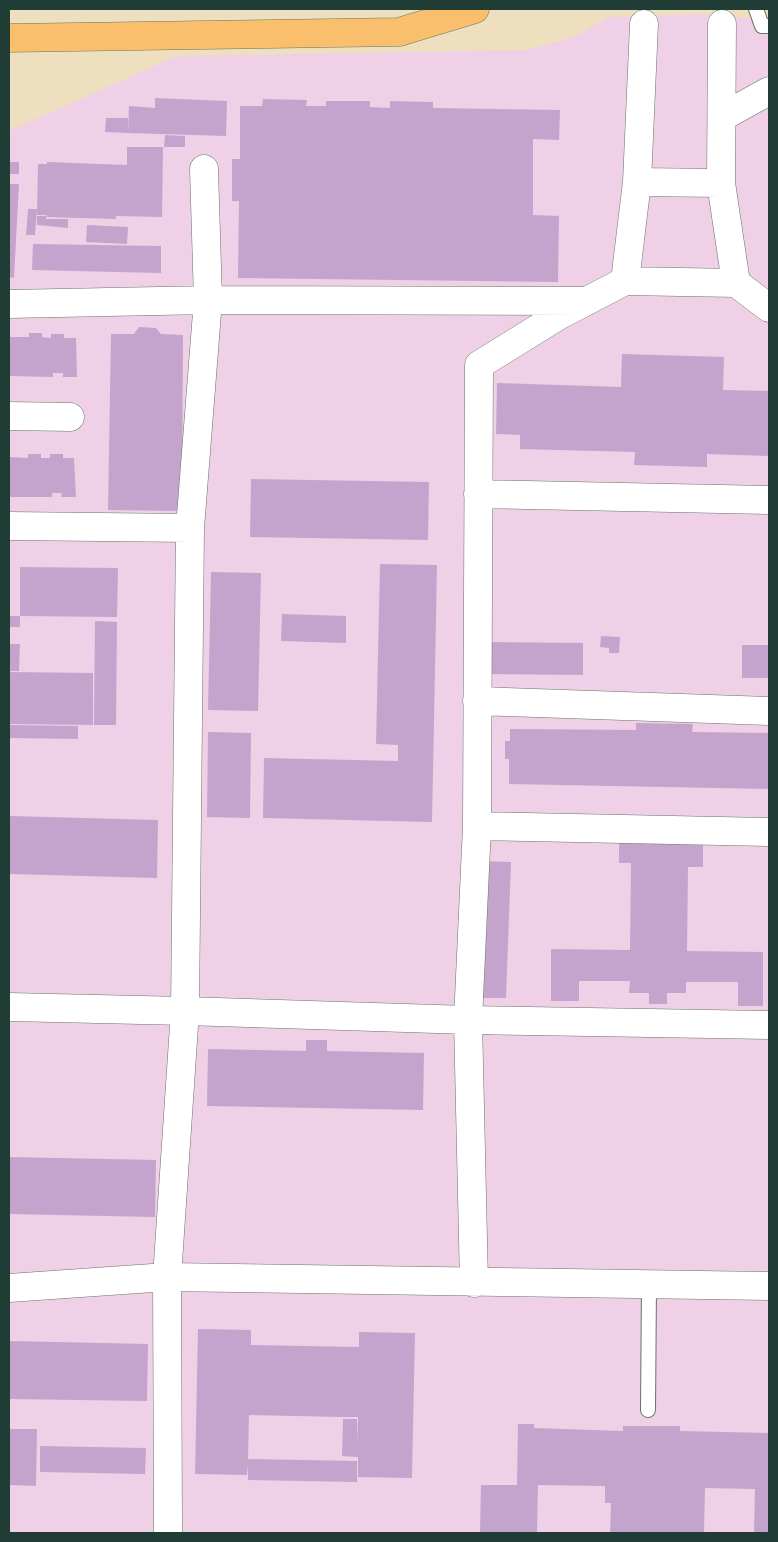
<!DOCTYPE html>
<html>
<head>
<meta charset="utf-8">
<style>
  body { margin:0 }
  #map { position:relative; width:778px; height:1542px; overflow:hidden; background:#eedfbf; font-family:Mali,sans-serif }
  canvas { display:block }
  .frame { position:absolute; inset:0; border:10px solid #1f3d34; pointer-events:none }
</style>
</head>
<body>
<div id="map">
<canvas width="778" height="1542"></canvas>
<div class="frame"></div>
</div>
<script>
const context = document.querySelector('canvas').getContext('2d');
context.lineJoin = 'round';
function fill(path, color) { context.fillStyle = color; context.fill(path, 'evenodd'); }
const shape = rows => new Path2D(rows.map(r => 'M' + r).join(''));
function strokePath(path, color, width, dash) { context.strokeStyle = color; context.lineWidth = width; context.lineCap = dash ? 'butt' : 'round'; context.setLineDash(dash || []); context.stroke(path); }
const built = shape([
  [700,14,769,20,769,1533,9,1533,9,131,177,56,528,50,574,37,608,17]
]);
const building = shape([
  [155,98,227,101,226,136,128,133,129,106,155,108],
  [263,99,307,100,306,106,326,106,326,101,370,101,370,107,390,108,390,101,433,102,433,108,560,110,559,140,533,139,533,215,559,216,558,282,238,278,239,201,232,201,232,159,240,159,240,106,262,106],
  [106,118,128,118,128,133,105,132],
  [165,135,185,136,185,147,164,147],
  [127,147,163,147,162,217,116,216,116,219,46,217,47,215,37,215,38,164,47,164,47,162,127,165],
  [9,162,19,162,19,174,9,174],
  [9,184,19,184,14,278,9,277],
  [28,209,37,209,35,235,26,235],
  [37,216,46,216,46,219,68,219,68,228,37,225],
  [87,225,128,227,127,244,86,242],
  [33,244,161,246,161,273,32,270],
  [139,327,156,328,161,334,183,335,182,511,108,510,111,334,134,334],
  [29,333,42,333,42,337,51,338,51,334,64,334,64,338,76,338,77,377,63,377,63,373,53,373,53,377,9,376,9,337,29,337],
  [622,354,724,357,723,390,769,391,769,456,707,454,707,467,634,465,635,452,520,449,520,435,496,434,497,383,621,387],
  [28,454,41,454,41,458,50,458,50,454,63,454,63,458,74,458,76,497,61,497,62,493,52,493,52,497,9,497,9,457,28,458],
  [251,479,429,482,428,540,250,537],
  [380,564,437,565,432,822,263,818,264,758,398,761,398,745,376,744],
  [20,567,118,568,117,617,20,616],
  [211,572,261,573,258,711,208,710],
  [282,614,346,616,346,643,281,641],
  [9,616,20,616,20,627,9,627],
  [95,621,117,622,116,725,94,725],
  [601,636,620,637,619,653,609,653,609,648,600,647],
  [484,642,583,643,583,675,483,674],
  [9,644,20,644,19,671,9,671],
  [742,645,769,645,769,678,742,678],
  [9,672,93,673,93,725,9,724],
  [636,723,693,724,692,732,769,733,769,789,509,784,509,759,505,759,505,741,510,741,510,729,636,730],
  [9,725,78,726,78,739,9,738],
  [208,732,251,733,250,818,207,817],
  [9,816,158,820,157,878,9,874],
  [619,841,703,843,703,867,688,867,687,951,763,952,763,1006,738,1006,738,982,686,982,686,993,667,993,667,1004,649,1004,649,993,629,993,630,981,579,981,579,1001,551,1001,551,949,630,950,631,863,619,863],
  [480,861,511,862,506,998,475,998],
  [306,1040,327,1040,327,1051,424,1053,423,1110,207,1106,208,1049,306,1051],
  [9,1157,156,1160,155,1217,9,1214],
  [198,1329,251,1330,251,1345,359,1347,359,1332,415,1333,412,1478,358,1477,358,1457,342,1456,343,1419,357,1419,358,1443,358,1417,342,1417,249,1415,248,1459,357,1461,357,1482,248,1480,248,1463,247,1475,195,1474],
  [9,1341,148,1344,147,1401,9,1399],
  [518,1424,534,1424,534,1428,623,1431,623,1426,680,1426,680,1431,769,1433,769,1533,754,1533,755,1489,705,1488,704,1533,610,1533,611,1503,605,1503,605,1486,538,1485,537,1533,480,1533,481,1485,517,1485],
  [9,1429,37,1429,36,1486,9,1485],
  [40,1446,146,1448,145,1474,40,1472]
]);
const service = shape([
  [756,9,762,26,769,26],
  [648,1410,649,1285]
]);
const minor = shape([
  [722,117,769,91],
  [637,182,625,281,736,283,721,183,637,182,644,24],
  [721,183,722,24],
  [736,283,769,308],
  [587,301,208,300,190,528,185,1011,468,1020,769,1025],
  [9,304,208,300,204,169],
  [9,416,70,417],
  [478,494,769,500],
  [9,526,190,528],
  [477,701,769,711],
  [477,826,769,832],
  [9,1007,185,1011,167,1277,769,1286],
  [474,1283,468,1020,477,826,479,365,558,316,625,281],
  [9,1288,167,1277,168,1530]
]);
const primary = shape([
  [9,38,399,32,475,9]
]);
fill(built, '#efd0e7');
fill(building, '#c4a4cc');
strokePath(service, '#677665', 16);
strokePath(minor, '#677665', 29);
strokePath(primary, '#677665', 29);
strokePath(service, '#fff', 14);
strokePath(minor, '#fff', 28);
strokePath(primary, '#f9bf6d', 28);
</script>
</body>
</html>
